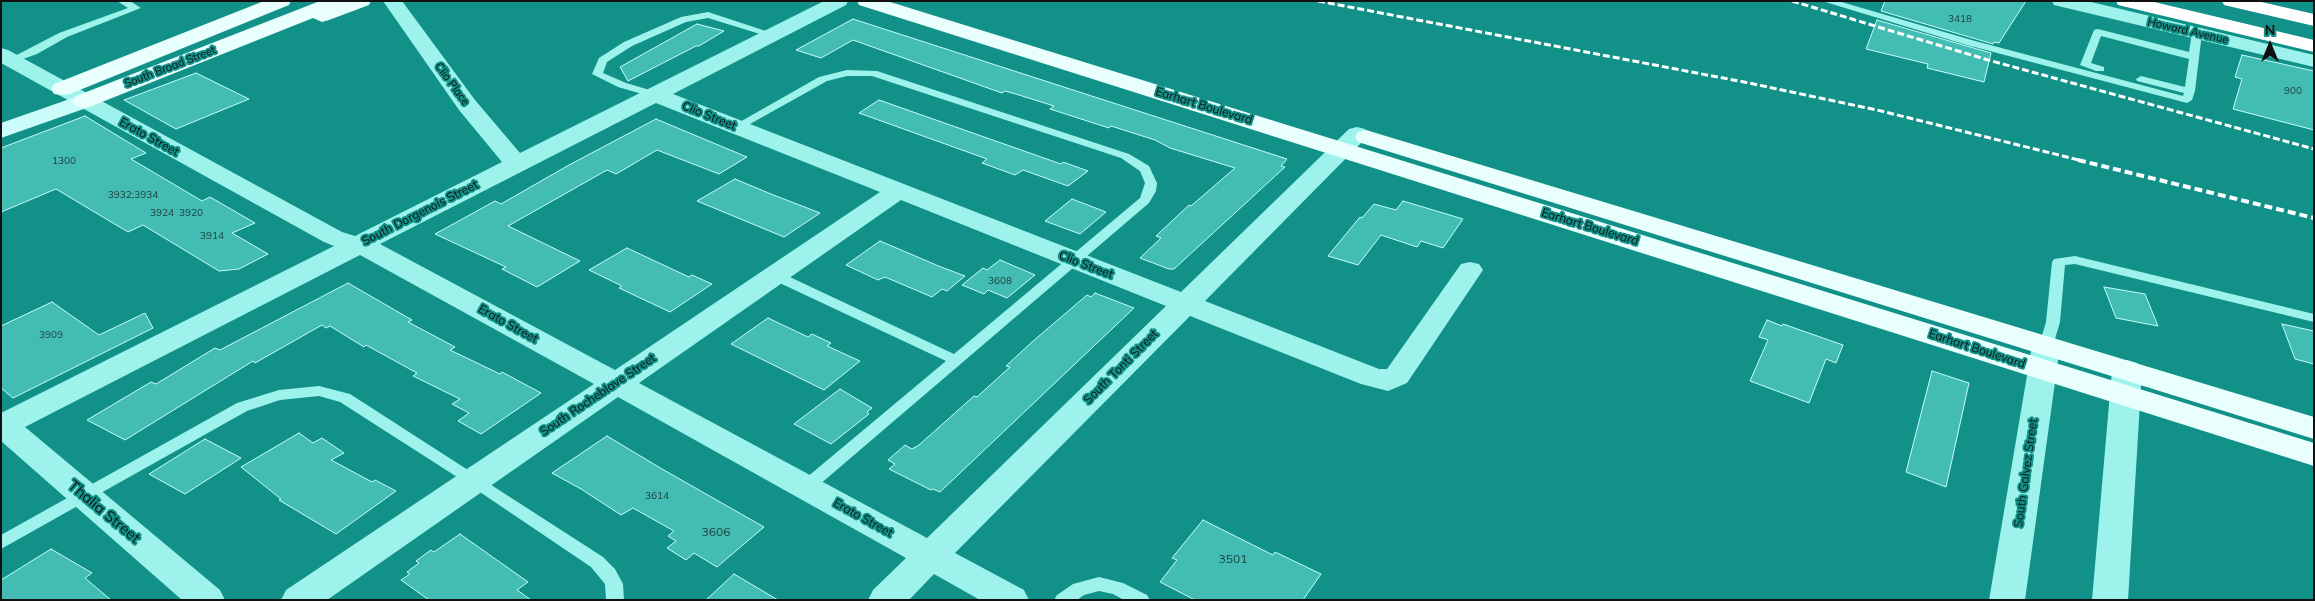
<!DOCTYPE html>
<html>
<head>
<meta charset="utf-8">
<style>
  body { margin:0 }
  #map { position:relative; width:2315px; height:601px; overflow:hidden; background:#119187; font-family:Mulish,sans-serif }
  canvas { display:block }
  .frame { position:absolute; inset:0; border:2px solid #111; pointer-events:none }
  .north { position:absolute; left:2245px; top:20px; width:50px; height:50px; -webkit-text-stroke:4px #119187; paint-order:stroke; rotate:0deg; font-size:14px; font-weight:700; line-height:20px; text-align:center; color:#111 }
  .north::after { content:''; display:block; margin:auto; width:18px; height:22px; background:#111; clip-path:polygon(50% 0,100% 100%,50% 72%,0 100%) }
</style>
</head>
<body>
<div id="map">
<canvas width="2315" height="601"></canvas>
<div class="frame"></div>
<div class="north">N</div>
</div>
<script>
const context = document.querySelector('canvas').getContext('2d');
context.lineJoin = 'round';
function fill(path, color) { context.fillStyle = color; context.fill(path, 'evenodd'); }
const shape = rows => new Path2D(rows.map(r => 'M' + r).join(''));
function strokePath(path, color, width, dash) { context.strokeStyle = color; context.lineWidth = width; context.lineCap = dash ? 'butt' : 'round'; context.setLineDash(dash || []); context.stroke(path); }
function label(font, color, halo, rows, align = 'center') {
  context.font = font + ' Mulish,sans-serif'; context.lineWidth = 4; context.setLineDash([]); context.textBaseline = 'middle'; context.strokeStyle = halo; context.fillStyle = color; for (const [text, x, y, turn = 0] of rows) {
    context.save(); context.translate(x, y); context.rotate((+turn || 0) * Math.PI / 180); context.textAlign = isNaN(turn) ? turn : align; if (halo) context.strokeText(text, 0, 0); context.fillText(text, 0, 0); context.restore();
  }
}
const building = shape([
  [1885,1,2026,1,1999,43,1994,42,1993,44,1881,11,1885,1],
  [853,19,1287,159,1281,166,1285,167,1174,269,1169,269,1140,258,1161,238,1156,236,1189,205,1191,206,1235,168,1170,148,1155,140,1111,126,1109,128,1050,109,1054,106,1019,95,1005,91,1002,93,853,40,821,58,796,50,853,19],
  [1877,20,1991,53,1984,82,1927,68,1928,64,1866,49,1877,20],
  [697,24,724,31,699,46,696,46,628,81,620,67,697,24],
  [2242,55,2314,71,2314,130,2233,109,2242,79,2235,77,2242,55],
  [196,73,249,99,176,129,124,100,196,73],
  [879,100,1061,164,1063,162,1088,171,1068,186,1023,170,1015,175,982,163,987,159,859,113,879,100],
  [85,116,146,153,131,159,202,201,210,197,255,223,232,233,268,254,239,269,219,271,143,225,128,232,56,189,1,212,1,148,85,116],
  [656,119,747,157,719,174,657,150,616,174,607,170,508,226,580,261,537,287,502,269,506,267,435,234,495,201,501,204,569,165,656,119],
  [735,179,771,194,820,213,784,237,697,201,735,179],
  [1072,199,1106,212,1080,234,1045,221,1072,199],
  [1403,201,1463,219,1443,248,1421,241,1417,247,1381,235,1358,265,1328,256,1360,217,1362,218,1374,204,1396,210,1403,201],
  [880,241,941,267,965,276,947,291,942,289,932,297,885,277,878,280,846,265,880,241],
  [627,248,689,277,692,275,712,284,670,312,619,288,622,286,589,270,627,248],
  [1000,260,1035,275,1007,298,988,290,984,294,962,285,983,268,987,270,1000,260],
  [348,283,412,320,408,322,455,347,450,350,500,374,502,372,541,393,481,434,458,421,469,413,452,404,460,399,413,376,417,373,366,345,364,347,330,326,326,328,322,325,255,363,253,361,125,440,87,420,151,382,156,384,215,348,220,350,348,283],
  [2104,287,2145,294,2158,326,2116,318,2104,287],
  [1095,293,1134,308,940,492,933,489,931,490,889,469,895,464,888,460,905,445,912,449,919,445,974,396,977,397,1010,367,1006,366,1032,342,1087,295,1091,297,1095,293],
  [52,302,99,335,145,313,153,328,13,398,1,388,1,326,52,302],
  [768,318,808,337,812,334,831,343,827,346,860,361,824,390,731,344,768,318],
  [1767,320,1782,326,1783,324,1843,345,1836,363,1826,359,1809,403,1750,381,1768,340,1759,337,1767,320],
  [2282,324,2314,331,2314,364,2295,359,2282,324],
  [1932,371,1969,383,1946,487,1906,472,1932,371],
  [840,389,872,408,867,412,869,414,831,444,794,424,840,389],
  [299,433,313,443,322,438,344,453,331,460,372,482,375,480,396,491,336,534,279,500,281,499,241,467,299,433],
  [607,436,662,469,764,527,717,567,694,553,686,560,667,548,676,541,668,536,674,531,633,508,621,515,581,489,552,473,607,436],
  [205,439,241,458,185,494,149,474,205,439],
  [1203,520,1273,555,1275,552,1321,574,1303,600,1195,600,1160,582,1177,560,1172,558,1203,520],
  [460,534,528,582,517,590,531,600,429,600,401,580,410,574,407,572,419,563,416,561,431,550,434,552,460,534],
  [51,549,92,573,85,578,111,600,1,600,1,580,51,549],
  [734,574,778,600,706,600,734,574]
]);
const lane = shape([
  [117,1,130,1,141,8,67,37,37,54,12,63,7,60,59,33,128,8,117,1],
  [1822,1,1838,1,1975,41,2183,96,2184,93,2137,81,2136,79,2141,76,2185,87,2189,59,2101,36,2091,63,2104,67,2104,71,2096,71,2080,65,2094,30,2098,29,2189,52,2192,33,2197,30,2202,33,2195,91,2192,100,2187,103,1967,45,1822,1],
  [708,12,778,35,773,38,708,18,686,22,632,46,607,62,603,73,626,83,660,93,661,95,656,98,618,87,592,74,599,58,624,42,681,17,708,12],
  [847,70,877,71,1129,154,1149,166,1157,183,1156,191,1149,203,812,491,806,493,800,491,798,487,800,483,946,361,769,278,767,275,769,272,779,272,954,354,1140,198,1145,183,1140,171,1121,158,872,76,847,76,827,81,741,129,737,130,731,127,819,77,847,70],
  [2075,256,2314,314,2314,322,2075,264,2065,265,2060,322,2053,346,2051,349,2041,349,2039,346,2046,322,2052,262,2054,259,2075,256],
  [319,386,350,394,603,557,615,569,623,584,624,600,606,600,605,584,591,567,468,484,340,402,319,396,280,400,247,411,1,549,1,535,237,403,279,390,319,386],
  [1099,577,1123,583,1147,595,1150,600,1124,600,1113,594,1099,591,1084,595,1077,600,1054,600,1057,595,1073,584,1099,577]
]);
const street = shape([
  [383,1,402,1,475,100,520,153,824,1,848,1,846,5,673,94,1181,292,1349,129,1357,127,1365,129,1368,134,1365,139,1205,301,1379,369,1387,369,1461,264,1470,262,1479,264,1483,270,1407,383,1388,391,1361,384,1190,316,955,553,1024,590,1029,600,980,600,934,574,909,600,868,600,873,590,906,558,618,397,327,600,281,600,286,590,594,384,360,255,25,427,220,590,225,600,182,600,1,441,1,413,334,246,324,242,1,63,1,48,8,50,342,232,355,236,502,162,459,110,383,1],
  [656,103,880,192,615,370,380,244,656,103],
  [901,200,1166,306,927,538,639,383,901,200],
  [2052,1,2087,1,2314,55,2314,67,2054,5,2052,1],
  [2046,337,2056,339,2060,346,2025,600,1989,600,2032,346,2036,339,2046,337],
  [2127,360,2137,363,2142,370,2128,600,2092,600,2112,370,2117,363,2127,360]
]);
const secondary = shape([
  [84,94,92,96,95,101,92,106,1,138,1,123,84,94]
]);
const primary = shape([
  [264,1,291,1,289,5,70,94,62,95,54,94,51,89,54,84,264,1],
  [320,1,371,1,369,5,329,20,322,22,313,18,92,106,84,108,76,106,73,101,76,96,320,1],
  [857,1,887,1,2314,443,2314,466,859,5,857,1],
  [1366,130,2314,417,2314,439,1358,142,1355,137,1358,132,1366,130]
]);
const highway = shape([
  [2116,1,2150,1,2314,40,2314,52,2118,5,2116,1],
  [2222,1,2257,1,2314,14,2314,26,2224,5,2222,1]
]);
const railFar1 = shape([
  [1318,1,1744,82,1877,110,2083,161],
  [1792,1,1988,60,2314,149]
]);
const rail = shape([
  [2078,160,2314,218]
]);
const numberNames = [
  ["3418",1960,19],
  ["900",2293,91],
  ["1300",64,161],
  ["3932;3934",133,195],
  ["3924",162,213],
  ["3920",191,213],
  ["3914",212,236],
  ["3608",1000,281],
  ["3909",51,335],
  ["3614",657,496]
];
const farStreetnames = [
  ["Howard Avenue",2188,31,13],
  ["South Broad Street",170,67,-21],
  ["Clio Place",452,84,54]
];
const streetNames = [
  ["Earhart Boulevard",1204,106,17],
  ["Clio Street",709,116,22],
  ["Erato Street",149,137,29],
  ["South Dorgenois Street",420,213,-27],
  ["Earhart Boulevard",1590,227,17],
  ["Clio Street",1086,265,21],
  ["Erato Street",508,324,29],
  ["Earhart Boulevard",1977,349,18],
  ["South Tonti Street",1121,367,-45],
  ["South Rocheblave Street",598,395,-34],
  ["South Galvez Street",2026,473,-82],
  ["Erato Street",863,518,29]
];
const nearNumbernames = [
  ["3606",716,532],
  ["3501",1233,559]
];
const nearStreetnames = [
  ["Thalia Street",104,512,40]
];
fill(building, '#43bdb3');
strokePath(building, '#c4fdf8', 1);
fill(lane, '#9df3eb');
fill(street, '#9df3eb');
fill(secondary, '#ccfcf9');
fill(primary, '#e8fffe');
fill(highway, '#fff');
strokePath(railFar1, '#fff', 3, [7, 3]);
strokePath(rail, '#fff', 4, [8, 4]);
label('10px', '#1e3c3a', null, numberNames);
label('11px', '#111', '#119187', farStreetnames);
label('12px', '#111', '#119187', streetNames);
label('12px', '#1e3c3a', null, nearNumbernames);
label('15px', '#111', '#119187', nearStreetnames);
</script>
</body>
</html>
